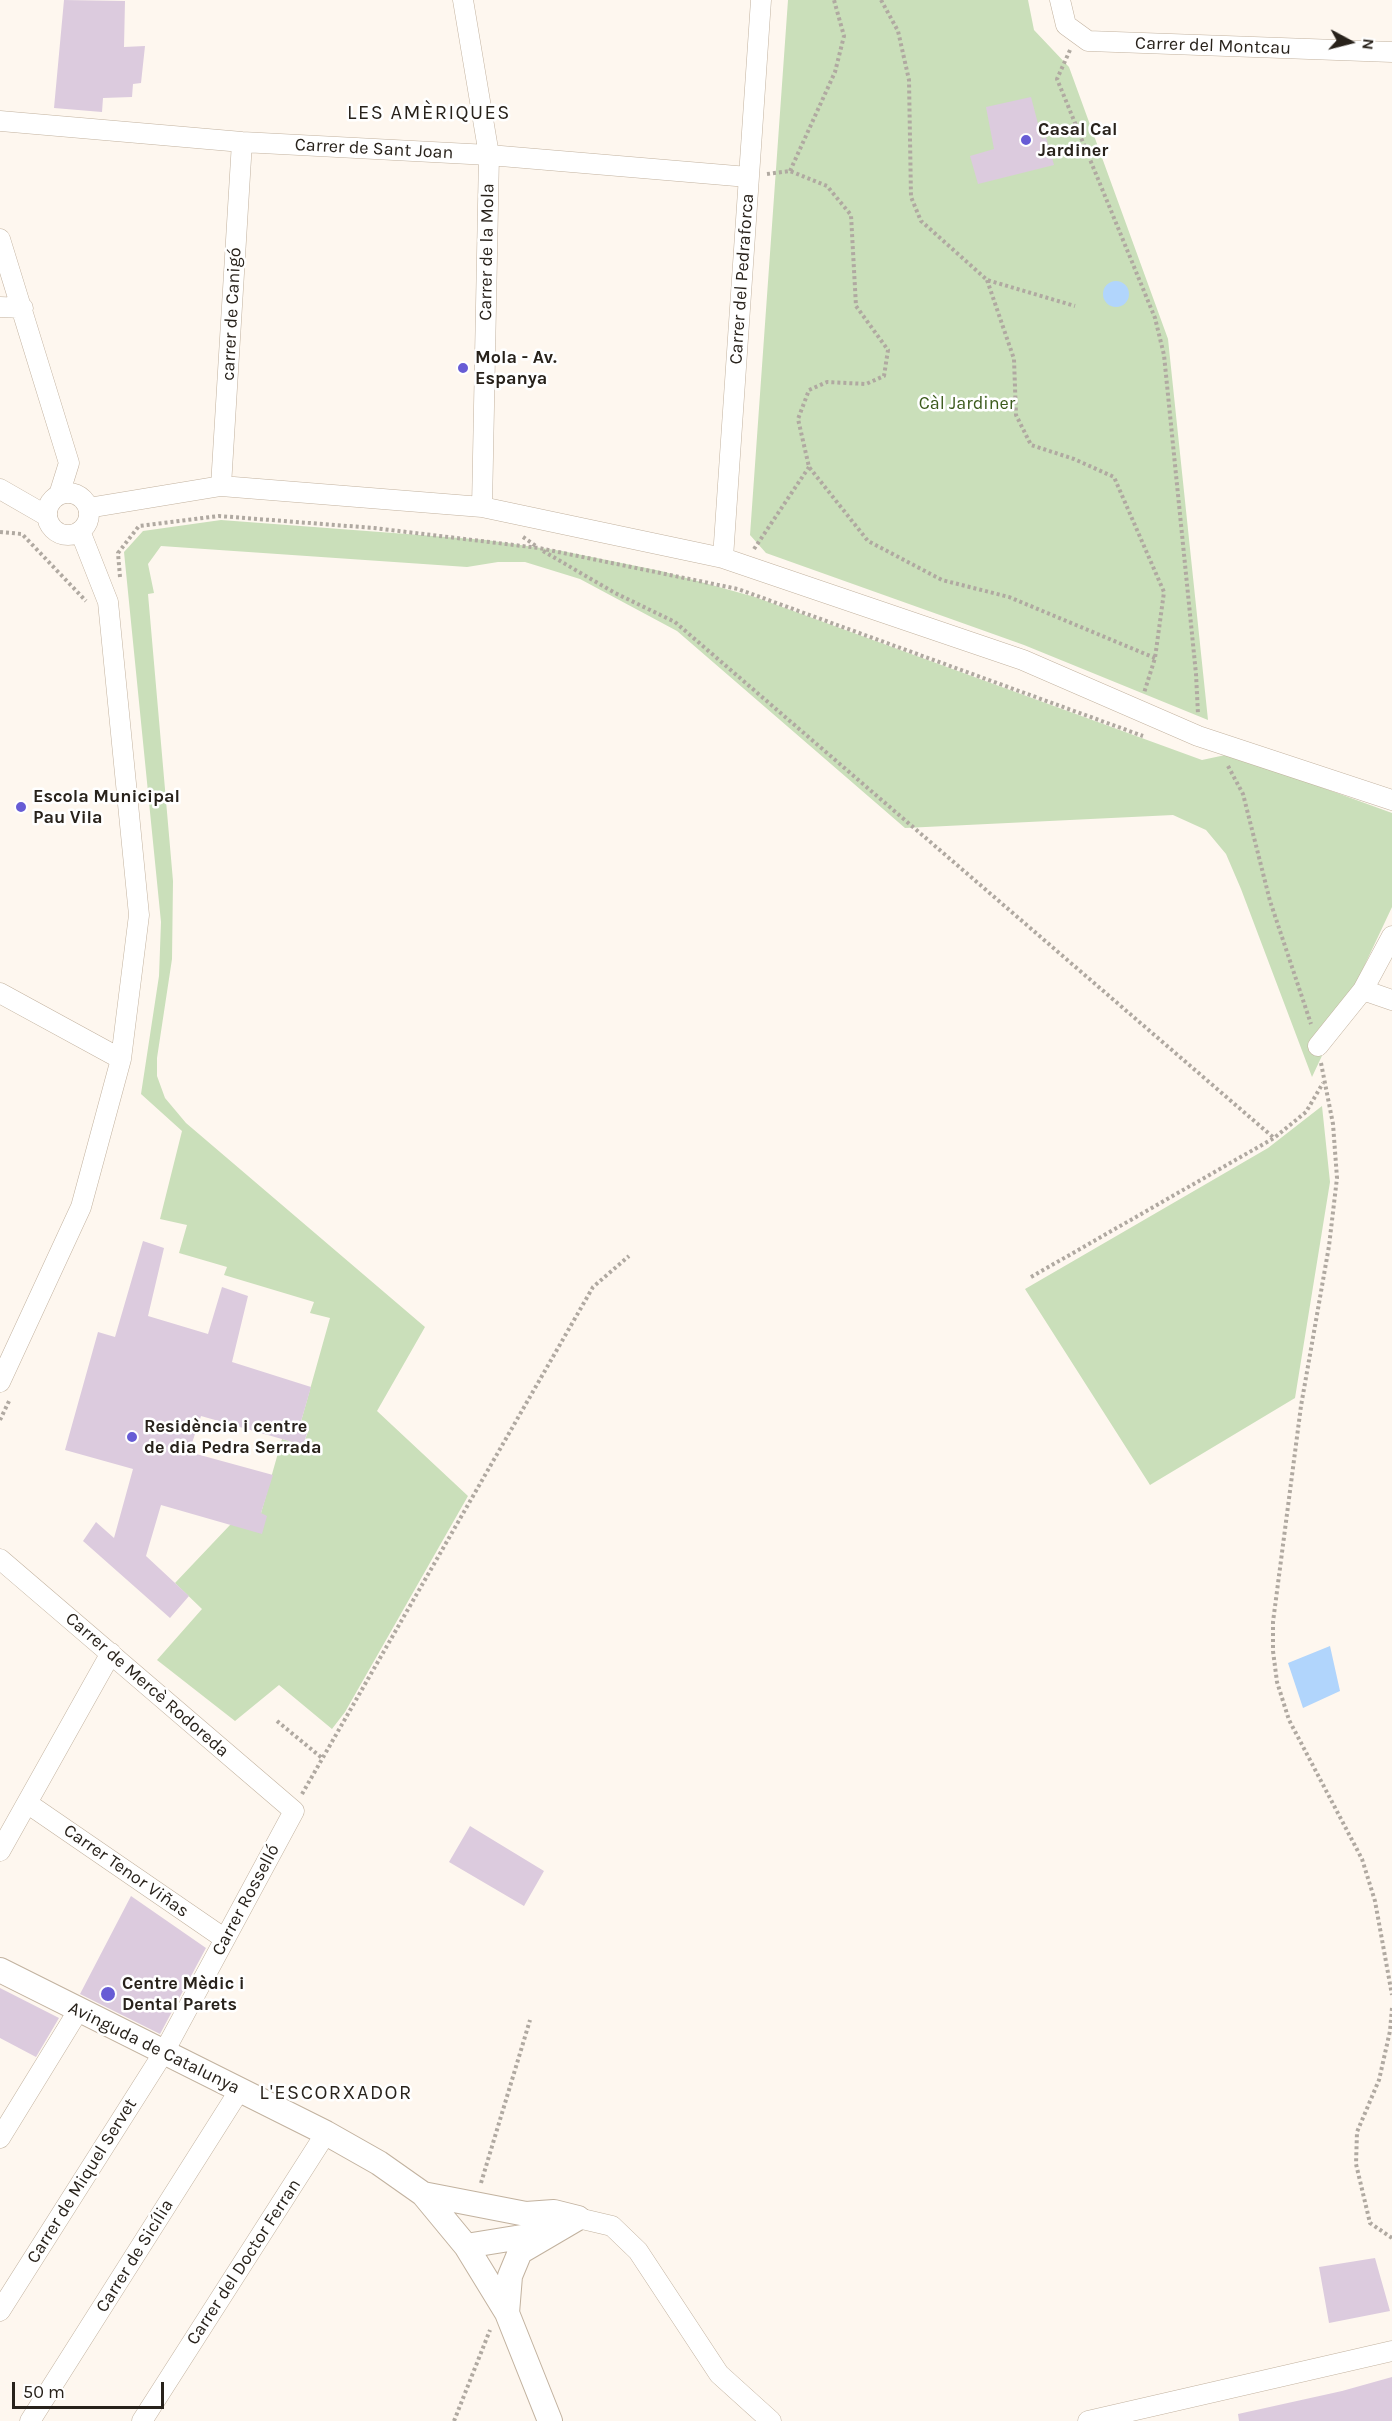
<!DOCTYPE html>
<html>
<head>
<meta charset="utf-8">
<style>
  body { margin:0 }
  #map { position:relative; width:1392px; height:2421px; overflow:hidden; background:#fef7ef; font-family:Karla,sans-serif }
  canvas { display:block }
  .north { position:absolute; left:1320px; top:12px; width:60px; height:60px; -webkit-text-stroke:4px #fff; paint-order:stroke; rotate:97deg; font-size:16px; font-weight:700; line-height:24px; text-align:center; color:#28221b }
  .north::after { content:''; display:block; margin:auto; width:21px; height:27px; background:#28221b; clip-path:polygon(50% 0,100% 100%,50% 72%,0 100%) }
  .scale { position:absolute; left:12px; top:2382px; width:152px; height:27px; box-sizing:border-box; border:3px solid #28221b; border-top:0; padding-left:8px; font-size:18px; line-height:21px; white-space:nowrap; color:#28221b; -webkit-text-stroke:4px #fff; paint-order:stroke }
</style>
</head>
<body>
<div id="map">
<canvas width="1392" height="2421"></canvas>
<div class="north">N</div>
<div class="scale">50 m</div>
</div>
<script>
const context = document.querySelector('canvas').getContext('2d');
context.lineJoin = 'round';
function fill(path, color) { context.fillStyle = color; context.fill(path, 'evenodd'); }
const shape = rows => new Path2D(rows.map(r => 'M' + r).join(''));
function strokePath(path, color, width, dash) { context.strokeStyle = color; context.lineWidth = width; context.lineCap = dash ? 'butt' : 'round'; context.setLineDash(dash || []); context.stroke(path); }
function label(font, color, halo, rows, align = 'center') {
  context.font = font + ' Karla,sans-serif'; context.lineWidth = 5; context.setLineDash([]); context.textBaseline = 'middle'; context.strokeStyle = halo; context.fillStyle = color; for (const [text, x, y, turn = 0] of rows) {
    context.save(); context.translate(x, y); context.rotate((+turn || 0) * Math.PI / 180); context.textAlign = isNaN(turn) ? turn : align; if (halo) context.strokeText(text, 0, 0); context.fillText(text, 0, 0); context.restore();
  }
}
const green = shape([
  [788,0,1028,0,1034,30,1069,67,1168,339,1208,720,1024,645,766,553,750,535],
  [221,520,486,540,562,551,661,571,755,597,1202,760,1230,754,1392,813,1392,907,1312,1077,1241,889,1226,854,1206,830,1173,815,905,828,677,631,580,579,525,562,498,562,467,567,161,546,148,564,154,593,148,594,173,881,172,959,157,1058,157,1076,165,1098,186,1123,425,1327,377,1411,468,1496,345,1712,332,1729,279,1685,235,1721,157,1660,202,1609,175,1583,230,1525,261,1513,282,1439,303,1445,309,1429,300,1425,330,1318,310,1313,314,1302,224,1275,227,1267,179,1253,187,1225,160,1219,182,1131,141,1094,159,976,161,922,124,552,143,531],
  [1322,1106,1330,1182,1295,1398,1150,1485,1025,1289,1268,1148]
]);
const water = shape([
  '1103 294a13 13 0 1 1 26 0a13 13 0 1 1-26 0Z',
  [1330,1646,1340,1691,1303,1708,1288,1663]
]);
const building = shape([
  [64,0,125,1,124,47,145,46,141,83,133,84,132,97,103,98,102,112,54,108],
  [1031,97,1042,139,1046,137,1054,165,978,184,970,156,994,149,986,107],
  [143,1241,164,1248,148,1316,208,1334,222,1287,248,1296,232,1362,311,1387,300,1425,309,1428,303,1445,201,1416,189,1452,273,1475,261,1513,267,1516,262,1534,161,1505,146,1556,189,1596,170,1618,83,1541,96,1522,114,1538,133,1469,65,1450,98,1332,115,1337],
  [470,1826,544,1871,524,1906,449,1862],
  [131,1896,206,1948,160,2034,80,1994],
  [0,1988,59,2018,36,2057,0,2038],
  [1375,2258,1390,2311,1329,2323,1319,2267],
  [1392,2377,1392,2421,1239,2421,1238,2414,1342,2391]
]);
const path = shape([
  [881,0,898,31,909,80,911,197,921,221,987,280,1075,306],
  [1070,50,1057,79,1155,318,1164,355,1196,674,1198,714],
  [790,171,835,72,844,36,834,0],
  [767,174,790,171,827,186,851,215,856,306,888,350,884,376,866,384,827,382,809,390,798,419,809,467,868,541,942,580,1009,597,1155,658],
  [987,280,1014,359,1016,415,1031,445,1074,459,1114,477,1164,592,1155,658,1144,693],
  [0,532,22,534,86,601],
  [523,537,536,546],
  [754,549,809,467],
  [543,551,615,593,675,622,1274,1138],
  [120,577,118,553,139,526,219,516,374,528,539,548,738,589,1143,736],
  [1228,766,1243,794,1270,901,1311,1024],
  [1321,1063,1333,1124,1337,1178,1329,1246,1301,1406,1273,1622,1273,1651,1277,1682,1289,1720,1362,1859,1375,1901,1392,1995],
  [1031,1277,1274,1138,1306,1112,1323,1083],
  [0,1420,10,1399],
  [277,1721,322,1758],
  [302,1794,593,1287,629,1256],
  [1392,2008,1390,2031,1379,2080,1357,2132,1356,2164,1370,2223,1392,2238],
  [481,2183,530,2020],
  [454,2421,490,2330]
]);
const minor = shape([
  [463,0,489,155,482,507],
  [1060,0,1066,25,1088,41,1392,52],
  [0,121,242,142,489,155,748,177],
  [0,239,69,463,59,495],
  [0,307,23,308],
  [221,486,242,142],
  [0,489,47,516],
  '47 514a21 21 0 1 1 42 0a21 21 0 1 1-42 0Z',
  [88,508,221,486,482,507,723,558,1023,660,1198,736,1392,800],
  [723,558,761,0],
  [1363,990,1392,1000],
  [0,993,121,1059],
  [1318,1046,1363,990,1392,936],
  [0,1382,81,1207,121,1059,139,915,108,602,80,531],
  [0,1559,294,1811,164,2052,0,2311],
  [27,1803,225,1939],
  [0,1851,111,1653],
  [0,2138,78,2011],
  [578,2218,612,2226,638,2251,719,2374,771,2421],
  [30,2421,239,2091],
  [142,2421,326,2133],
  [1088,2421,1392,2351]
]);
const tertiary = shape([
  [0,1970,326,2133,379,2163,423,2194,466,2246,507,2313,550,2421],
  [423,2194,526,2214,554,2212,578,2218],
  [466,2246,540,2234],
  [507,2313,510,2276,520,2252,578,2218]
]);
const markers = [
  [1026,140,6,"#675cd5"],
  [463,368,6,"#675cd5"],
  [21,807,6,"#675cd5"],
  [132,1437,6,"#675cd5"],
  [108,1994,8,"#675cd5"]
];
const streetNames = [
  ["Carrer del Montcau",1213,46,2],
  ["Carrer de Sant Joan",374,149,3],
  ["Carrer de la Mola",487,252,-89],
  ["Carrer del Pedraforca",742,279,-86],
  ["carrer de Canigó",232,314,-87],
  ["Carrer de Mercè Rodoreda",147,1685,41],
  ["Carrer Tenor Viñas",126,1871,35],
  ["Carrer Rosselló",246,1900,-62],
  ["Avinguda de Catalunya",154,2048,26],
  ["Carrer de Miquel Servet",82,2181,-58],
  ["Carrer de Sicília",135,2256,-58],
  ["Carrer del Doctor Ferran",244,2262,-57]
];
const poiNames = [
  ["Casal Cal",1038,130],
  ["Jardiner",1038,151],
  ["Mola - Av.",475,358],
  ["Espanya",475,379],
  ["Escola Municipal",33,797],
  ["Pau Vila",33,818],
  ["Residència i centre",144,1427],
  ["de dia Pedra Serrada",144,1448],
  ["Centre Mèdic i",122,1984],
  ["Dental Parets",122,2005]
];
const parkNames = [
  ["Càl Jardiner",967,404]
];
const neighbourhoodNames = [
  ["LES AMÈRIQUES",429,113],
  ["L'ESCORXADOR",336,2093]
];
fill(green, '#cadfba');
fill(water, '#b1d5fc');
fill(building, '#dccbde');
strokePath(minor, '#c2b29f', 21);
strokePath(tertiary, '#c2b29f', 26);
strokePath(path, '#b0a9a1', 4, [3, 3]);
strokePath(minor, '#fff', 20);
strokePath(tertiary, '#fff', 24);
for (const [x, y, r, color] of markers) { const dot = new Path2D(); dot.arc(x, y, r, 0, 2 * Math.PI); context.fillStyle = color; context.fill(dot); strokePath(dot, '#fff', 2); }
label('18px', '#28221b', '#fff', streetNames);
label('bold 18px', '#28221b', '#fff', poiNames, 'left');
label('18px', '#3b5a1b', '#fff', parkNames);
context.letterSpacing = '1.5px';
label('20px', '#28221b', '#fff', neighbourhoodNames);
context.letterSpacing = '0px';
</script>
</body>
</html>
